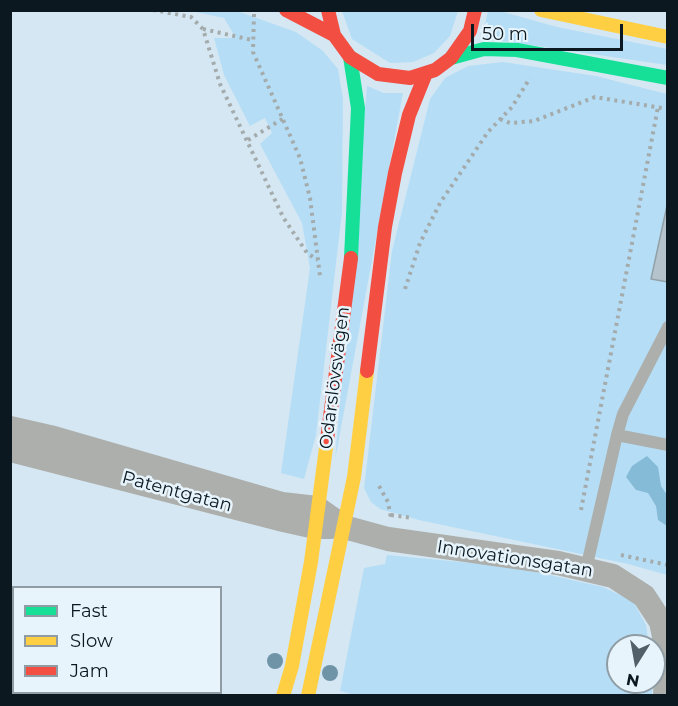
<!DOCTYPE html>
<html>
<head>
<meta charset="utf-8">
<style>
  body { margin:0 }
  #map { position:relative; width:678px; height:706px; overflow:hidden; background:#d5e7f2; font-family:Montserrat,sans-serif }
  canvas { display:block }
  .frame { position:absolute; inset:0; border:12px solid #0c181f; pointer-events:none }
  .legend { position:absolute; left:12px; top:586px; width:210px; height:108px; box-sizing:border-box; background:#e7f4fc; border:2px solid #8f9ca4; margin:0; padding:8px 10px; list-style:none; font-size:18px; color:#0c181f }
  .legend li { display:flex; align-items:center; gap:12px; height:30px }
  .legend b { width:30px; border:2px solid #8f9ca4 }
  .north { position:absolute; left:606px; top:634px; width:60px; height:60px; box-sizing:border-box; background:#e7f4fc; border:2px solid #8f9ca4; border-radius:50%; rotate:191deg; font-size:16px; font-weight:700; line-height:24px; text-align:center; color:#0c181f }
  .north::after { content:''; display:block; margin:auto; width:21px; height:27px; background:#526069; clip-path:polygon(50% 0,100% 100%,50% 72%,0 100%) }
  .scale { position:absolute; left:471px; top:24px; width:152px; height:27px; box-sizing:border-box; border:3px solid #0c181f; border-top:0; padding-left:8px; font-size:18px; line-height:21px; white-space:nowrap; color:#0c181f; -webkit-text-stroke:4px #e7f4fc; paint-order:stroke }
</style>
</head>
<body>
<div id="map">
<canvas width="678" height="706"></canvas>
<div class="frame"></div>
<ul class="legend">
<li><b style="height:8px;background:#16e098"></b>Fast</li>
<li><b style="height:8px;background:#ffcf43"></b>Slow</li>
<li><b style="height:8px;background:#f24e42"></b>Jam</li>
</ul>
<div class="north">N</div>
<div class="scale">50 m</div>
</div>
<script>
const context = document.querySelector('canvas').getContext('2d');
context.lineJoin = 'round';
function fill(path, color) { context.fillStyle = color; context.fill(path, 'evenodd'); }
const shape = rows => new Path2D(rows.map(r => 'M' + r).join(''));
function strokePath(path, color, width, dash) { context.strokeStyle = color; context.lineWidth = width; context.lineCap = dash ? 'butt' : 'round'; context.setLineDash(dash || []); context.stroke(path); }
function label(font, color, halo, rows, align = 'center') {
  context.font = font + ' Montserrat,sans-serif'; context.lineWidth = 5; context.setLineDash([]); context.textBaseline = 'middle'; context.strokeStyle = halo; context.fillStyle = color; for (const [text, x, y, turn = 0] of rows) {
    context.save(); context.translate(x, y); context.rotate((+turn || 0) * Math.PI / 180); context.textAlign = isNaN(turn) ? turn : align; if (halo) context.strokeText(text, 0, 0); context.fillText(text, 0, 0); context.restore();
  }
}
const green = shape([
  [191,11,237,11,296,32,323,51,338,69,343,99,342,212,316,435,304,479,281,473,310,268,302,223,260,144,272,133,265,118,250,126,224,75,214,38,236,38,224,18],
  [342,11,458,11,450,36,434,53,413,62,390,63,352,39],
  [488,11,500,11,557,27,667,49,667,65,482,38],
  [503,62,596,76,667,94,667,575,628,564,419,520,380,509,371,502,364,488,392,251,430,99,445,78,468,66],
  [367,86,384,93,403,93,335,460],
  [387,555,514,567,603,587,633,601,646,625,649,646,618,646,618,682,653,682,652,696,358,696,340,691,364,568,385,564]
]);
const water = shape([
  [647,456,658,467,661,486,667,495,667,526,658,520,656,506,648,493,636,490,626,477,632,466]
]);
const building = shape([
  [668,201,668,282,651,279,668,201]
]);
const path = shape([
  [153,10,191,17,203,29,220,84,283,217,307,253,318,260],
  [254,14,253,52,300,158,310,198,320,276],
  [203,29,252,40],
  [500,119,510,123,534,121,595,97,668,109],
  [248,140,284,118],
  [405,289,420,243,440,203,488,132,512,107,530,78],
  [379,486,388,502,391,518],
  [581,510,658,107],
  [391,515,413,518],
  [621,555,668,565]
]);
const lane = shape([
  [617,435,623,414,668,327],
  [586,569,617,435,668,445]
]);
const street = shape([
  [10,428,54,438,282,504,317,508,344,527,388,539,558,563,613,576,644,596,661,622,667,651,665,696],
  [10,450,279,519,315,527,331,527]
]);
const fast = shape([
  [350,57,358,108,351,258],
  [451,58,484,49,517,50,668,78]
]);
const slow = shape([
  [541,10,668,37],
  [283,696,292,666,311,562,327,440],
  [308,696,354,477,367,371]
]);
const jam = shape([
  [286,10,334,35],
  [328,10,334,35,350,57,378,74,410,78,435,70,451,58,470,31,475,10],
  [367,371,385,227,395,173,409,115,426,73],
  [327,440,351,258]
]);
const trees = [
  [275,661],
  [330,673]
];
const streetNames = [
  ["Odarslövsvägen",335,378,-83],
  ["Patentgatan",177,492,15],
  ["Innovationsgatan",515,559,9]
];
fill(green, '#b5def6');
fill(water, '#86bbd7');
fill(building, '#b5c3cc');
strokePath(building, '#92a0a8', 1.5);
strokePath(path, '#a4abac', 4, [3, 4.5]);
strokePath(lane, '#adafac', 12);
strokePath(street, '#adafac', 24);
strokePath(fast, '#16e098', 14);
strokePath(slow, '#ffcf43', 14);
strokePath(jam, '#f24e42', 14);
context.fillStyle = '#6f94a8';
for (const [x, y] of trees) { context.beginPath(); context.arc(x, y, 8, 0, 2 * Math.PI); context.fill(); }
label('18px', '#0c181f', '#e7f4fc', streetNames);
</script>
</body>
</html>
